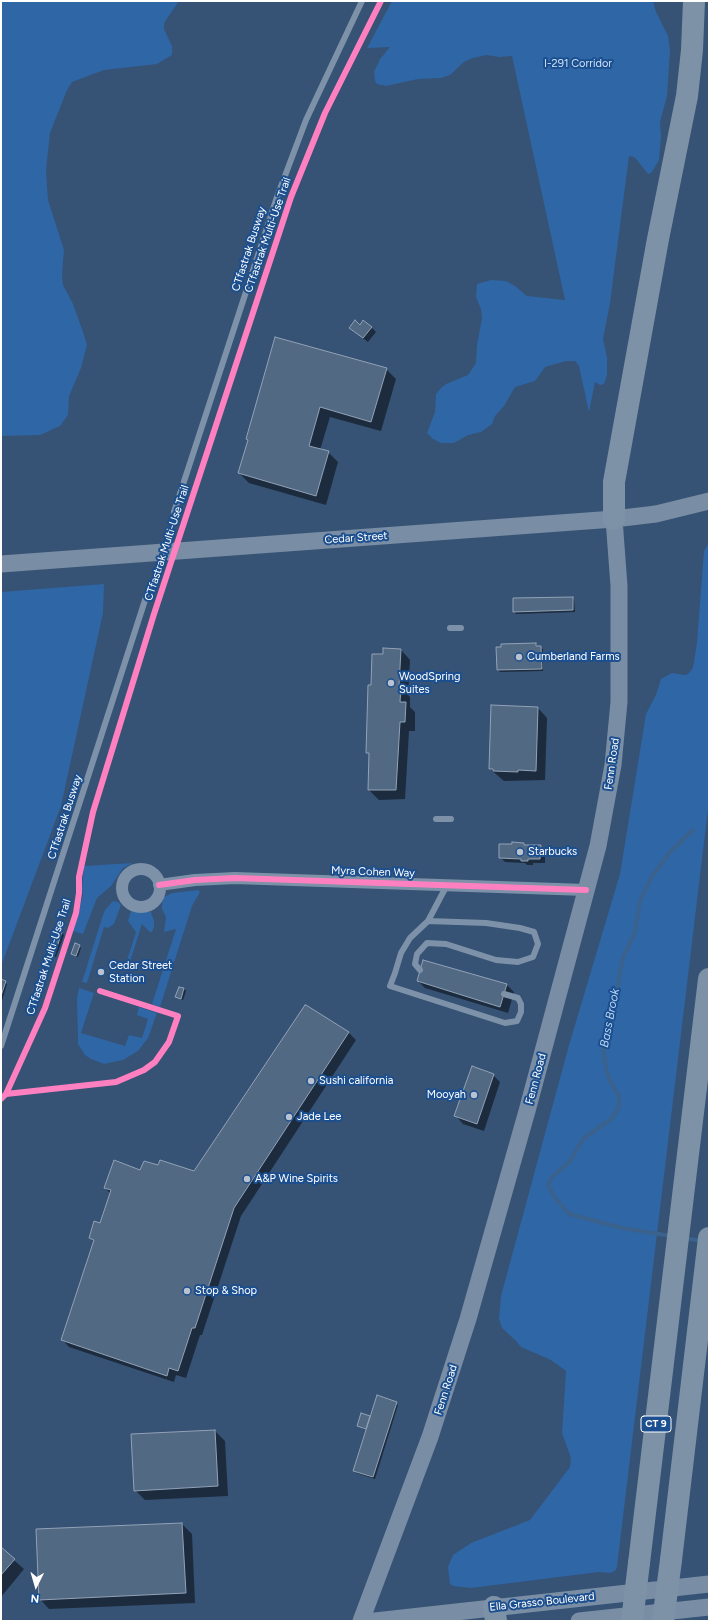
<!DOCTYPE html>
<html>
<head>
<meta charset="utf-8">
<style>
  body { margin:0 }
  #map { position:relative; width:710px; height:1622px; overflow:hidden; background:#365274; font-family:Figtree,sans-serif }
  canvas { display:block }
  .frame { position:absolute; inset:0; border:2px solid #fff; pointer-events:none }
  .north { position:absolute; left:16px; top:1566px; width:40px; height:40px; -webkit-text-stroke:3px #1b4f8f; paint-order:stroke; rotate:185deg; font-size:11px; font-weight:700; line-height:16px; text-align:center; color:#fff }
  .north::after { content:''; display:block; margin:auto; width:14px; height:18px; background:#fff; clip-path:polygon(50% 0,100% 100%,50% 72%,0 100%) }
</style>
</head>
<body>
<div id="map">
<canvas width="710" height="1622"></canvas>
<div class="frame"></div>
<div class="north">N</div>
</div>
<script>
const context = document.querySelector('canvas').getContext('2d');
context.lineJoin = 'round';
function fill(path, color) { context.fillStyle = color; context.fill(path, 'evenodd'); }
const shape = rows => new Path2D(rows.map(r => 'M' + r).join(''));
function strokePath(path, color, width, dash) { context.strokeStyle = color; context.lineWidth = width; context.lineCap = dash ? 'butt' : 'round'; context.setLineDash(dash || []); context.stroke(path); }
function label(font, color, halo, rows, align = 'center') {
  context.font = font + ' Figtree,sans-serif'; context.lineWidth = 4; context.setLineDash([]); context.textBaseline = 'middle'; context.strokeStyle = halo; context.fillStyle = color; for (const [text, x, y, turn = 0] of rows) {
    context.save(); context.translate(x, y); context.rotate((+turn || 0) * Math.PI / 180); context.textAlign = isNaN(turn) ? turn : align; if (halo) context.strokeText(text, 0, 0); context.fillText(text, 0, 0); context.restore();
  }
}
const green = shape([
  [1,1,179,1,166,20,164,24,164,29,172,46,172,55,157,64,104,70,72,82,67,90,50,133,46,170,48,200,64,250,62,275,63,285,73,304,83,332,87,345,81,368,69,396,68,415,60,426,40,435,1,436],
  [392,1,653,1,656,12,668,36,670,51,667,96,660,122,661,136,659,160,652,172,648,174,637,160,634,157,629,156,610,303,603,339,607,357,607,375,604,384,600,385,595,382,589,412,579,366,575,361,566,361,545,367,535,381,515,387,504,406,495,416,492,424,481,432,468,435,454,443,441,443,433,439,427,433,435,412,436,394,442,387,446,384,468,375,476,363,477,345,482,318,481,309,476,297,477,284,491,280,506,281,515,286,527,296,565,300,512,56,499,57,486,55,473,58,464,62,450,75,441,78,418,79,386,86,377,84,375,81,374,72,380,59,390,47,367,48],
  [709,543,709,801,617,1567,615,1571,610,1573,599,1572,471,1588,453,1586,450,1584,448,1567,453,1555,471,1543,530,1520,570,1467,571,1458,562,1433,566,1371,551,1360,521,1347,515,1340,502,1328,499,1319,501,1296,569,1045,620,874,646,714,656,695,661,679,672,673,684,675,688,674,693,668,697,642,704,551],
  [104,584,103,613,61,806,1,966,1,592],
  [133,863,123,868,111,886,97,898,83,934,73,931,83,895,82,889,84,866],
  [198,890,200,892,192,906,160,1007,152,1004,176,929,164,932,166,917,162,909,162,903,164,897,172,893],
  [113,901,118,902,121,905,114,924,108,928,104,927,87,983,82,982,103,915,105,910],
  [131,911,151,912,154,921,154,927,152,932,150,932,142,924,127,971,124,970,136,932,128,921],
  [79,988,94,993,81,1033,125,1046,129,1035,142,1038,148,1019,137,1015,139,1007,157,1013,148,1038,138,1051,123,1060,104,1064,91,1059,85,1055,78,1044,78,1039,77,998]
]);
const shadow = shape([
  [360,326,371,327,376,332,368,342,350,328],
  [386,369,396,379,381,431,330,417,320,450,328,452,338,462,326,505,249,483,239,473,249,441,247,439],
  [572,598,574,600,575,612,516,614,514,612],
  [535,644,543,649,543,671,500,672,498,670],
  [401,650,410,660,408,695,410,697,410,707,415,712,415,731,409,731,405,799,379,800,369,790,370,755,367,752,372,686,384,655],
  [538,708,547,718,545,780,504,781,490,769],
  [523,844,525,846,540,846,545,851,545,863,533,863,533,865,527,865,525,863,505,862,500,857],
  [62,933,64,935,56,957,51,955,49,953],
  [79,946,81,948,78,957,72,954],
  [1,980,7,984,1,1004],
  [418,981,507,985,514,992,508,1013,425,988],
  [184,989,186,991,183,1000,176,997],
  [306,1006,349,1033,356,1040,241,1216,202,1335,200,1335,186,1378,176,1375,174,1382,69,1347,62,1339,95,1242,90,1238,101,1224,111,1194,105,1188,140,1171,159,1166,194,1172],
  [493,1075,500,1082,484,1131,463,1124,456,1116],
  [396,1403,398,1405,375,1479,356,1473,354,1471,366,1430,358,1426,362,1414,371,1418],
  [215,1431,225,1441,228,1496,145,1500,135,1490],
  [182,1524,192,1534,195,1603,49,1609,40,1599,37,1530],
  [1,1549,24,1569,1,1597]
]);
const stream = shape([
  [671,1236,622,1228,569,1214,555,1198,548,1185,552,1177,570,1161,583,1139,611,1119,617,1111,619,1105,619,1096,610,1081,606,1069,603,1048,616,998,622,960,635,932,640,901,651,878,670,852,693,830],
  [684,1238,703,1241]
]);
const building = shape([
  [355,320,360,325,363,320,372,327,363,338,349,328,355,320],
  [275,337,387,368,371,422,320,407,309,446,329,451,316,496,238,473,248,440,246,439,275,337],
  [573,597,573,610,513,612,513,598,573,597],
  [536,643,536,646,541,646,542,669,497,670,496,647,501,647,501,644,536,643],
  [383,648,401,649,399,686,401,686,400,702,406,702,405,722,400,722,396,790,368,790,369,753,366,753,368,685,371,685,372,654,383,654,383,648],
  [491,705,538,707,536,771,518,770,518,772,493,771,493,769,489,769,491,705],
  [512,842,524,843,524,845,541,845,540,859,528,859,528,861,521,861,521,859,499,858,499,844,512,844,512,842],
  [56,930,62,932,54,956,48,954,56,930],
  [75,943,80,945,76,956,71,954,75,943],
  [423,960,507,984,500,1007,417,981,423,960],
  [1,979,6,981,1,996,1,979],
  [179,987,184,988,181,999,175,997,179,987],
  [305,1005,306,1005,349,1032,234,1208,195,1328,192,1328,178,1371,169,1368,167,1376,61,1340,94,1240,89,1238,94,1221,100,1223,111,1190,104,1188,114,1160,140,1170,144,1161,158,1165,160,1160,194,1171,305,1005],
  [472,1066,494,1074,477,1124,454,1116,472,1066],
  [377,1395,397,1402,373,1477,353,1471,377,1395],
  [361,1413,370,1416,366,1429,357,1426,361,1413],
  [215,1430,218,1486,134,1491,131,1434,215,1430],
  [182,1523,186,1593,39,1600,36,1529,182,1523],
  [1,1547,15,1559,1,1575,1,1547]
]);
const lane = shape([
  [174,512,277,197,306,120,362,1],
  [450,628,461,628],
  [436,819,451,819],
  [447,885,428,921,410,938,401,953,395,973,390,986,505,1023,517,1021,521,1012,521,1004,518,998,504,994],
  [420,970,415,964,417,954,427,943,446,944,496,960,518,962,533,957,538,944,534,932,520,928,486,923,428,921],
  [1,1046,147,594]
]);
const street = shape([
  '122 888a19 19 0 1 1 38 0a19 19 0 1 1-38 0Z',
  [159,885,195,880,235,878,586,890]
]);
const secondary = shape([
  [1,564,614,519,656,514,709,501],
  [361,1621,430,1437,468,1319,527,1111,598,846,613,765,619,702,619,586,614,519],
  [375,1621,709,1584],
  [579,1621,709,1607]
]);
const highway = shape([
  [614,519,614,482,658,239,687,96,692,50,694,1],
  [671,1560,709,1238],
  [639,1563,709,979],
  [494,1607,496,1621]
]);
const highwayBridge = shape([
  [632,1621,639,1563],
  [663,1621,671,1560]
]);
const cycleway = shape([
  [159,885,195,880,235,878,586,890],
  [6,1094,116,1082,144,1070,155,1062,169,1042,178,1016,100,991],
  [1,1099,6,1094,45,1008,76,913,79,893,79,877,93,812,154,614,291,197,325,113,381,1]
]);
const markers = [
  [519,657,4,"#b9c2ce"],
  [391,683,4,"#b9c2ce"],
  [520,852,4,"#b9c2ce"],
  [101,972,4,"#b9c2ce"],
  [311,1081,4,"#b9c2ce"],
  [474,1095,4,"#b9c2ce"],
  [289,1117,4,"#b9c2ce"],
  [247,1179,4,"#b9c2ce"],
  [187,1291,4,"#b9c2ce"]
];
const shields = [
  [656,1424,30]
];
const shieldNames = [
  ["CT 9",656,1424]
];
const parkNames = [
  ["I-291 Corridor",578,64]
];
const streetNames = [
  ["CTfastrak Multi-Use Trail",268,235,-71],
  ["CTfastrak Busway",249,249,-72],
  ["Cedar Street",356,538,-4],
  ["CTfastrak Multi-Use Trail",167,543,-72],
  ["Fenn Road",612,764,-82],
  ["CTfastrak Busway",65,817,-72],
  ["Myra Cohen Way",373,872,2],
  ["CTfastrak Multi-Use Trail",49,957,-72],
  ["Fenn Road",536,1079,-75],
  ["Fenn Road",446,1390,-72],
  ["Ella Grasso Boulevard",542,1602,-6]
];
const poiNames = [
  ["Cumberland Farms",527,657],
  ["WoodSpring",399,677],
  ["Suites",399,690],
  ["Starbucks",528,852],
  ["Cedar Street",109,966],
  ["Station",109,979],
  ["Sushi california",319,1081],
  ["Mooyah",466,1095,"right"],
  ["Jade Lee",297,1117],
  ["A&P Wine Spirits",255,1179],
  ["Stop & Shop",195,1291]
];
const waterNames = [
  ["Bass Brook",610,1018,-79]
];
fill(green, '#2f66a5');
fill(shadow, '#0007');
strokePath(stream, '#3b618d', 4);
fill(building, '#526984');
strokePath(building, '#92a2b6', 1);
strokePath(lane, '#7d92a8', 6);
strokePath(street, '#7d92a8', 12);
strokePath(secondary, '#798da4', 17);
strokePath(highway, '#7e92a7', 22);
strokePath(highwayBridge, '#7e92a7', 22);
strokePath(cycleway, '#ff80c0', 6);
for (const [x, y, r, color] of markers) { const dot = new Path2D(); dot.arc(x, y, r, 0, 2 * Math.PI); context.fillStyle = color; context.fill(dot); strokePath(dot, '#1b4f8f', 1.5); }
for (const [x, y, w] of shields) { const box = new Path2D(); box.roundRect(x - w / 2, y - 8, w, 16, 3); context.fillStyle = '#1b4f8f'; context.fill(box); strokePath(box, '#fff', 1); }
label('bold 10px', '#fff', null, shieldNames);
label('11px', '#cfe3fa', '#1b4f8f', parkNames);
label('11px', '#fff', '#1b4f8f', streetNames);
label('11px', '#fff', '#1b4f8f', poiNames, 'left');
label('italic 12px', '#b5d3f5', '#1b4f8f', waterNames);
</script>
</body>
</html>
